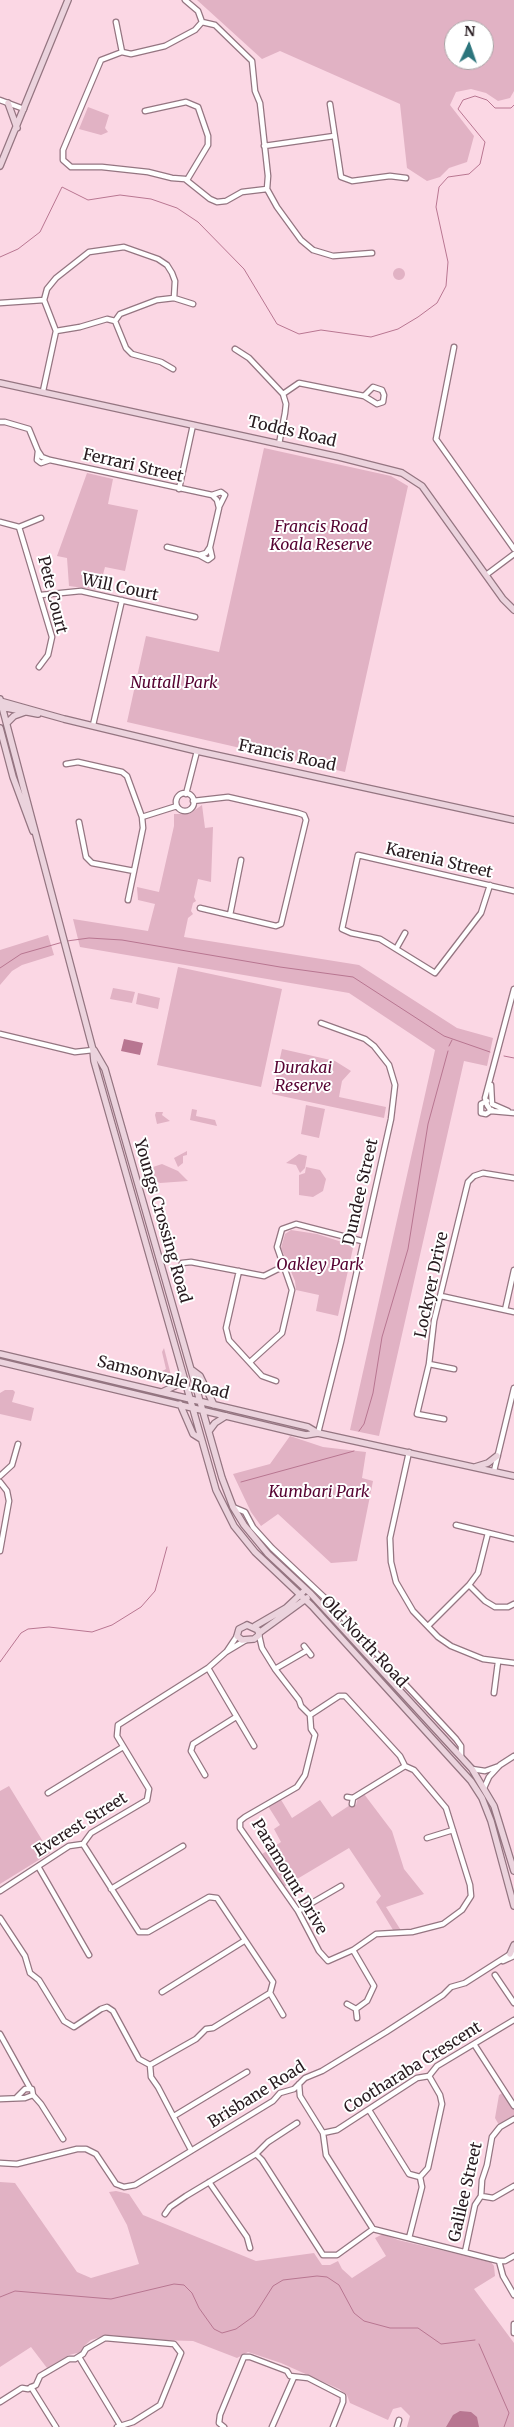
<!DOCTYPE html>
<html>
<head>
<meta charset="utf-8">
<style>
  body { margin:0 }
  #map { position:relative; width:514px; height:2427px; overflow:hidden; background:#fbd7e4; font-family:Merriweather,serif }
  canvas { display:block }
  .north { position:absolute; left:444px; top:20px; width:50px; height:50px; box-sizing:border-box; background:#fff; border:1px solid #a9a3a5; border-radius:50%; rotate:3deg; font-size:14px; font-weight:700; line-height:20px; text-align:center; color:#271a1f }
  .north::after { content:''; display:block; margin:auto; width:18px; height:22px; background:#2c757c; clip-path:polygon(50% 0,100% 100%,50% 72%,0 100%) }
</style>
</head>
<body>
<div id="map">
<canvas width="514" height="2427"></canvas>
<div class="north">N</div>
</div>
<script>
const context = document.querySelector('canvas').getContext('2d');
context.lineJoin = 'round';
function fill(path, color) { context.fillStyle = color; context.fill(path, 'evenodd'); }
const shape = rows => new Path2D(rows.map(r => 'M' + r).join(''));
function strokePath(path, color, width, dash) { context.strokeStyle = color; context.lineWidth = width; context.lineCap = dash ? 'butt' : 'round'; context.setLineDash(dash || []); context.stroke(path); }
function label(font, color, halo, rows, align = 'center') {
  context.font = font + ' Merriweather,serif'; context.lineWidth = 4; context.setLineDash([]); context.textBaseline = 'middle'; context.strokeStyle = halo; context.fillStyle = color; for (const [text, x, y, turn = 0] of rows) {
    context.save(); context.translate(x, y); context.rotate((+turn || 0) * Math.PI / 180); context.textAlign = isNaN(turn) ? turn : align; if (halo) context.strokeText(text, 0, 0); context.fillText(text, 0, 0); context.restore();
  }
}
const green = shape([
  [197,0,514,0,514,91,510,98,498,101,486,93,471,89,456,92,450,105,474,136,467,162,449,168,440,177,427,181,407,168,400,104,280,51,262,59],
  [454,30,484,30,484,60,454,60],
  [88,107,109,115,105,128,108,132,101,135,79,129],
  '393 274a6 6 0 1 1 12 0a6 6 0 1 1-12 0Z',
  [264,448,391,476,408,486,345,772,127,722,146,636,219,652],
  [87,473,113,479,108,504,138,510,125,571,105,567,99,590,69,586,67,558,57,556],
  [202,805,205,828,213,827,211,882,198,879,194,897,196,901,193,903,191,911,193,914,188,918,184,937,359,965,457,1028,493,1038,487,1066,464,1061,379,1436,350,1430,435,1050,349,993,80,947,73,919,148,931,155,904,138,900,137,887,159,892,174,826,174,814,189,814],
  [48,935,54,955,22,965,12,971,0,985,0,950],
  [178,967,282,989,261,1087,157,1065],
  [113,988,135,992,132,1003,110,999],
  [138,993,160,998,158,1009,136,1004],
  [282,1049,335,1061,351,1071,342,1081,339,1097,386,1107,384,1118,272,1094],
  [306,1105,325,1109,319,1138,301,1134],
  [192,1109,197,1110,196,1116,215,1120,217,1126,190,1120],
  [156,1112,163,1112,162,1115,170,1121,157,1124,155,1115],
  [187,1151,187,1155,183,1156,183,1163,178,1167,174,1158],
  [299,1154,307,1156,305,1168,300,1173,296,1165,286,1163],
  [162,1164,178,1171,188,1181,160,1183,149,1178,147,1169],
  [306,1167,320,1170,326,1179,323,1191,313,1197,299,1195,299,1175,305,1173],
  [291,1230,317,1234,348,1244,353,1248,338,1316,316,1311,319,1295,296,1290,295,1281,281,1248,285,1234],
  [164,1348,172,1379,168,1381,158,1382,147,1379,166,1369,162,1352],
  [5,1390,13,1390,15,1392,12,1402,34,1408,31,1421,0,1414,0,1393],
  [290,1436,323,1447,366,1452,362,1478,373,1481,357,1561,331,1563,278,1514,261,1526,251,1512,233,1474,270,1464],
  [9,1786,50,1853,0,1884,0,1791],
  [364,1794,392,1831,404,1869,424,1894,386,1907,402,1932,393,1930,376,1902,381,1896,349,1848,282,1888,262,1854,281,1842,274,1829,280,1825,268,1806,280,1798,292,1818,320,1800,332,1817,350,1805,356,1805,358,1797],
  [504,2092,514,2108,514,2117,499,2125,495,2118,499,2095],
  [0,2182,15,2183,77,2272,91,2278,139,2264,127,2225,109,2192,116,2191,129,2194,143,2215,256,2261,314,2253,322,2265,330,2265,338,2261,342,2269,352,2278,386,2256,375,2238,383,2234,398,2240,491,2262,494,2266,495,2276,474,2289,514,2343,514,2427,407,2427,410,2416,401,2407,393,2409,388,2420,350,2403,347,2395,339,2389,281,2363,248,2352,237,2358,193,2341,155,2340,107,2335,91,2340,84,2346,81,2352,69,2355,47,2368,31,2347,0,2367]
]);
const water = shape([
  [124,1039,143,1043,140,1055,121,1051],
  [460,2411,471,2412,477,2417,479,2427,446,2427,453,2415]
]);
const stream = shape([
  [0,257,18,249,40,232,62,187,88,200,120,195,151,199,177,208,198,222,244,269,277,324,299,334,321,330,371,337,398,329,418,317,437,303,446,286,448,262,436,207,439,187,448,177,469,174,480,164,485,142,458,109,463,100,475,96,487,100,495,108,511,108,514,105],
  [67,941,89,938,122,940,280,967,353,977,444,1036,490,1052],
  [0,968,21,954,63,942],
  [449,1046,452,1040],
  [504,1056,514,1058],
  [359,1431,364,1424,373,1393,382,1337,408,1249,428,1124,448,1051],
  [241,1482,354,1451],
  [0,1662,21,1633,28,1629,49,1627,92,1632,112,1625,141,1607,155,1591,167,1547],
  [0,2297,15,2291,111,2299,174,2284,184,2285,192,2293,199,2308,214,2329,222,2333,236,2329,254,2316,273,2286,283,2280,317,2276,327,2277,339,2285,354,2313,364,2321,390,2328,418,2328,441,2344,475,2340],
  [479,2344,509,2413,504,2427]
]);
const street = shape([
  [185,0,198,11,202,22,215,25,252,61,255,91,260,103,268,176,267,189,277,207,301,240,313,250,333,256,372,253],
  [116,22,122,52],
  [202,22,195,30,165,46,131,54,122,52,101,60,63,150,63,160,71,167,102,167,148,172,172,178,185,179,210,199,217,202,226,201,242,192,267,189],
  [0,100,24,109],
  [330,104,341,177,352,181,390,176,406,178],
  [145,111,186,102,198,107,208,136,208,145,187,180],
  [264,146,334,136],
  [0,303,44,300],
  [115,321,126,348,132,354,161,362,173,369],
  [56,331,80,327,107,319,115,321,120,314,157,300,174,298,193,304],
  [454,347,436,439,514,549],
  [235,349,249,358,283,394,286,404,285,413,279,444],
  [43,391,56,331,44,300,47,289,56,278,89,252,124,247,158,259,167,265,172,273,175,281,174,298],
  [283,394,299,383,364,396,377,404,383,402,384,395,382,390,373,387,364,396],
  [0,422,5,422,29,429,38,451,42,457,50,460,212,495,217,500,219,508,210,547,206,553,199,555,167,547],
  [38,451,37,460,41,463,50,460],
  [179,489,193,425],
  [212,495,221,492,225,495,219,507],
  [0,522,19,527,41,518],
  [19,527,52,637,48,655,39,667],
  [199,555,208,560,212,557,210,548],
  [486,575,514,554],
  [41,595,81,591,195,617],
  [93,725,122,600],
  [66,764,78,762,122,772,127,776,142,817,143,828,128,900],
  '176 802a9 9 0 1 1 18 0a9 9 0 1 1-18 0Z',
  [186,794,197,751],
  [193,801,228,797,298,813,304,815,306,820,281,924,276,926,200,908],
  [142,817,177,806],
  [79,822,86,857,92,863,134,871],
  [490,885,481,913,435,973,380,939,351,933,342,929,358,855,514,891],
  [230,915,241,860],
  [396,949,405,933],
  [514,989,485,1098,487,1105,491,1111,514,1113],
  [0,1034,75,1052,93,1050],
  [491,1085,492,1104,508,1111],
  [487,1101,481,1104,481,1113,486,1114,492,1110],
  [182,1263,191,1262,264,1276,284,1266],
  [239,1271,226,1328,229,1340,262,1376,276,1381],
  [441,1296,514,1312],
  [505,1310,514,1270],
  [250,1362,282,1333,292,1290,277,1247,282,1229,296,1224,362,1241],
  [429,1364,454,1369],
  [444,1419,417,1414,429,1364,434,1321,466,1190,468,1182,474,1176,483,1173,514,1178],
  [318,1433,341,1342,391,1119,395,1085,389,1065,374,1046,365,1039,321,1023],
  [409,1452,390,1538,391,1562,396,1582,413,1611,438,1637,451,1646,483,1659,514,1663],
  [494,1471,514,1388],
  [0,1476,12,1465,18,1444],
  [0,1482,7,1491,9,1501,0,1551],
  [233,1507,245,1512,253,1527,272,1548,325,1598,456,1739,461,1746,461,1757],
  [456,1525,514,1539],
  [469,1585,485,1601,495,1607,508,1607,514,1604],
  [428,1626,469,1585,478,1573,488,1533],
  [259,1635,262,1648,275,1669,299,1700,301,1706,310,1715,311,1729,315,1735,305,1775,297,1787,245,1817,240,1821,240,1828,298,1911,319,1951,328,1961,353,1950,376,1934,412,1932,443,1924,462,1910,471,1896,470,1885,446,1808,414,1770,405,1766,400,1756,345,1696,339,1696,310,1715],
  [304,1646,311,1655],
  [227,1651,237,1636],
  [208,1668,254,1746],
  [275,1669,306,1651],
  [494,1693,498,1662],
  [472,1769,485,1771,499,1766],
  [205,1775,191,1751,193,1744,236,1717],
  [484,1788,489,1777,500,1765,514,1756],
  [48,1793,123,1747],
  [347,1797,353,1798,352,1804],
  [353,1798,405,1766],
  [427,1838,453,1830],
  [83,1844,139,1932,148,1932,209,1897,217,1898,273,1982,270,1993,213,2028,206,2029,196,2039,150,2065],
  [39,1868,89,1955],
  [111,1889,183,1846],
  [0,1891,69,1846,83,1844,91,1833,147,1800,149,1789,117,1736,118,1725,208,1668,226,1652,246,1640],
  [298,1911,341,1886],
  [0,1918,25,1956,30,1973,39,1980,64,2021,74,2027,101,2009,107,2007,113,2011,139,2059,150,2065,151,2077,158,2087,191,2150],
  [353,1950,374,1986,367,2001,356,2009],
  [503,1961,514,1956],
  [495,1975,514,2003],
  [162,1992,244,1941],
  [270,1993,283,2015],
  [347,2004,356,2009,357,2018],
  [0,2034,30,2088],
  [474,2044,514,2106],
  [299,2084,300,2096,323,2133,326,2155,373,2229,499,2261,505,2261,514,2256],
  [33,2095,41,2104,63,2139],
  [0,2099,25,2098,33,2095,32,2089,25,2089,17,2097],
  [369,2110,409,2174,420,2177],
  [174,2116,247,2072],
  [323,2133,337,2130,417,2078,429,2076,437,2066,514,2020],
  [256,2154,262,2160,323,2255,337,2255,373,2229],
  [0,2163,17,2164,77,2149,86,2149,96,2154,116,2184,124,2187,135,2185,273,2101,280,2093,294,2089,305,2078,322,2071,386,2032,443,1995,451,1987,465,1983,512,1953],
  [420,2177,428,2168,442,2104,440,2095,429,2076],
  [209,2182,247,2237,250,2248],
  [481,2196,493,2198,514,2186],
  [165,2214,170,2207,186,2196,256,2154,268,2142,297,2123],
  [409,2238,422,2187,420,2177],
  [465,2252,475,2205,481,2196,482,2180,487,2165,492,2137,500,2127,514,2119],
  [499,2261,503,2276,514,2295],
  [514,2324,514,2333],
  [79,2357,120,2425],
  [31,2387,56,2427],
  [0,2402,22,2388,28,2389,36,2385,40,2376,69,2359,75,2359,83,2354,86,2349,105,2338,174,2344,181,2353,160,2405,133,2422,117,2427],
  [224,2427,219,2423,220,2415,244,2357,250,2357,287,2371,290,2376,308,2378,343,2396,343,2402,333,2427],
  [272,2427,294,2377],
  [397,2427,399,2420]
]);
const secondary = shape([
  [8,103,17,128],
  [0,166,68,0],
  [0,383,339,457,402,473,422,486,503,599,514,610],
  [0,699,93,1050,94,1061,216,1490,234,1526,255,1552,312,1606,471,1781,482,1798,491,1821,514,1906],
  [0,701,64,719,197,751,514,820],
  [1,707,38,714],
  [7,723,14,716,25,712],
  [0,728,13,777,33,831],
  [94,1050,105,1069,222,1478,233,1507,244,1525,268,1554,311,1594,472,1769,494,1806,514,1871],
  [0,1354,308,1427,318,1433,514,1476],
  [0,1362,297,1433,306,1435,318,1433],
  [192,1370,200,1376,214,1405],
  [162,1392,177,1385,183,1376],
  [180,1404,193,1434,201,1439],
  [209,1431,215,1423,226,1416],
  [475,1467,488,1463,497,1456],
  [247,1625,258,1630,259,1635,254,1639,242,1640,237,1636,239,1629,247,1625],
  [255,1626,286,1608,303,1592],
  [259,1633,307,1598],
  [510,1954,514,1945]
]);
const streetNames = [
  ["Todds Road",292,432,13],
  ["Ferrari Street",133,466,13],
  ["Will Court",120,588,12],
  ["Pete Court",52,595,76],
  ["Francis Road",287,756,12],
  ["Karenia Street",439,861,13],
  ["Dundee Street",361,1192,-77],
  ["Youngs Crossing Road",162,1221,74],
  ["Lockyer Drive",432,1285,-78],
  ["Samsonvale Road",163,1378,14],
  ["Old North Road",364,1642,47],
  ["Everest Street",81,1825,-32],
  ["Paramount Drive",289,1877,59],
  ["Cootharaba Crescent",413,2068,-32],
  ["Brisbane Road",257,2095,-32],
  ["Galilee Street",466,2192,-77]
];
const parkNames = [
  ["Francis Road",321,527],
  ["Koala Reserve",321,545],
  ["Nuttall Park",174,683],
  ["Durakai",303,1068],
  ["Reserve",303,1086],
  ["Oakley Park",320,1265],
  ["Kumbari Park",319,1492]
];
fill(green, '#e1b2c4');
fill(water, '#b87691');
strokePath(stream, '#b87691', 1);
strokePath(street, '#947581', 7);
strokePath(secondary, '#947581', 8);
strokePath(street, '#fff', 4.5);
strokePath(secondary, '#ebd3dd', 5.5);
label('16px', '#271a1f', '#fff', streetNames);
label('italic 16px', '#560332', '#fff', parkNames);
</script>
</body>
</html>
